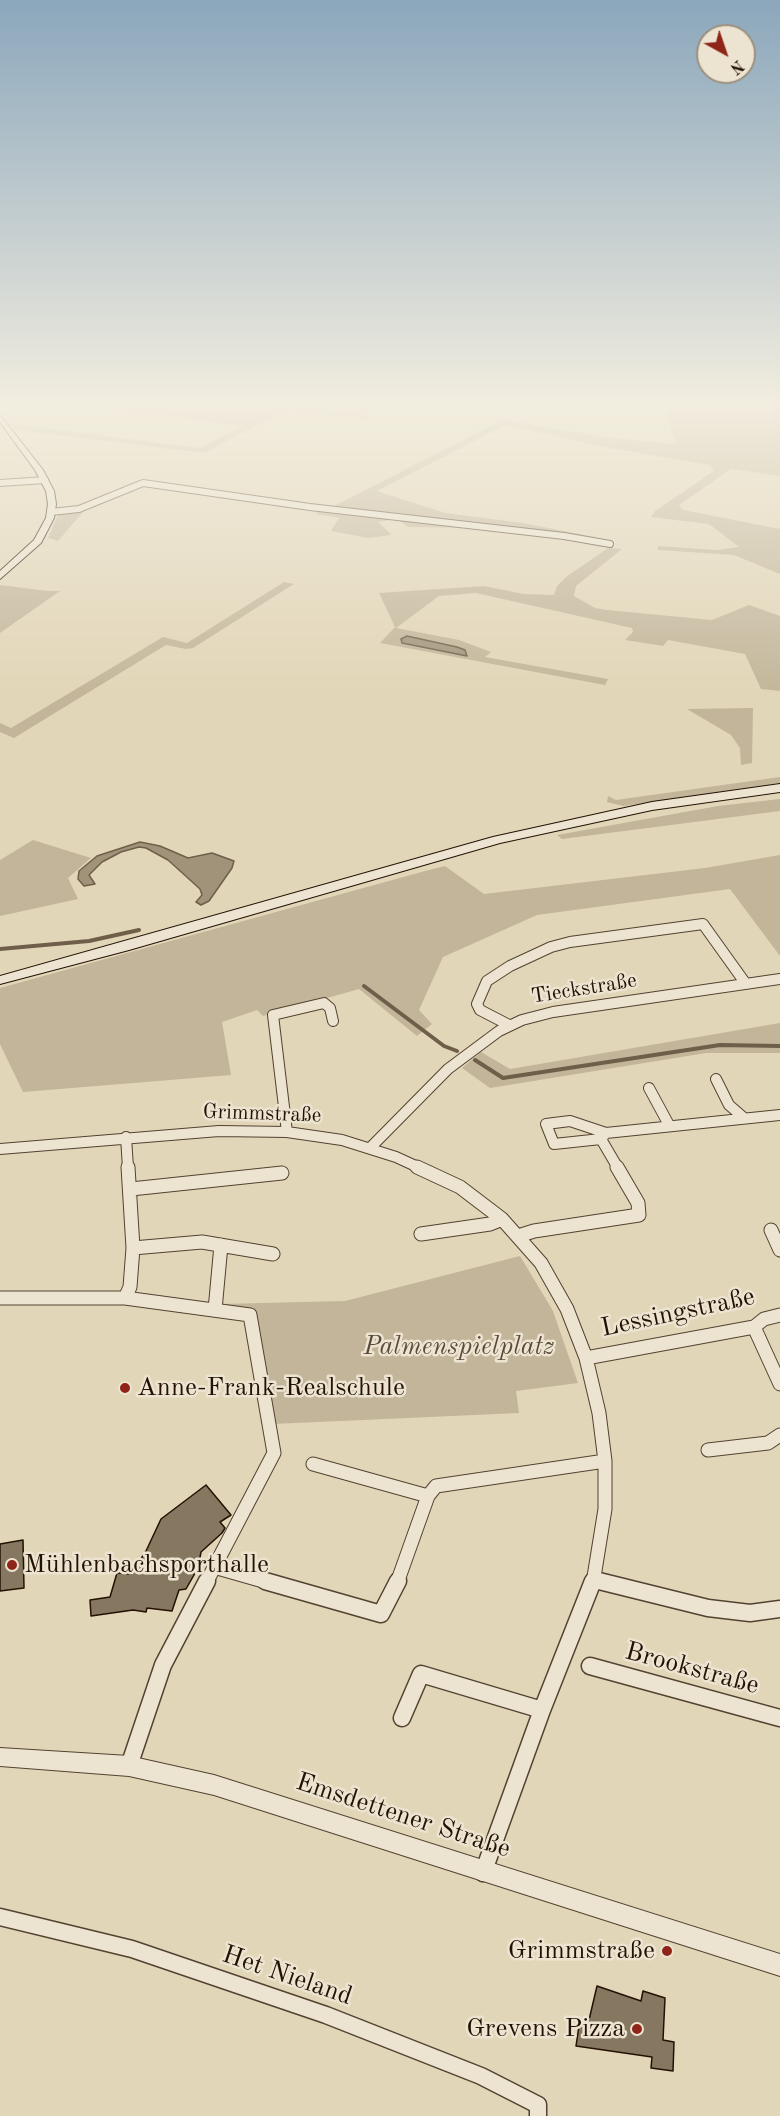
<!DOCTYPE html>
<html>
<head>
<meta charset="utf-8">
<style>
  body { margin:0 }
  #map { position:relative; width:780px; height:2116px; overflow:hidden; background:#e2d6b8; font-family:"Old Standard TT",serif }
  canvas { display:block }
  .north { position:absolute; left:696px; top:24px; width:60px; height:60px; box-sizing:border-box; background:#ece4d1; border:2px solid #9c907f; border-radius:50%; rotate:140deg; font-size:16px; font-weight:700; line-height:24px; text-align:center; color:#231103 }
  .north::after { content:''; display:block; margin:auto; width:21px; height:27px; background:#8f2418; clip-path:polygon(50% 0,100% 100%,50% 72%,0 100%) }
</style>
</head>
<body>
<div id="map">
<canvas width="780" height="2116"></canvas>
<div class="north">N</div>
</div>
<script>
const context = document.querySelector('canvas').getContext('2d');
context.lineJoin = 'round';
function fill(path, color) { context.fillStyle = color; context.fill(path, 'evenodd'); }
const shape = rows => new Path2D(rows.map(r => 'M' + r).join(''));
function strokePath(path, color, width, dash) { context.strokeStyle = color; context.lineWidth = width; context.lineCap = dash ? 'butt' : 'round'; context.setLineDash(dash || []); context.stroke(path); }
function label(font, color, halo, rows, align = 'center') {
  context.font = font + ' "Old Standard TT",serif'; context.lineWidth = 5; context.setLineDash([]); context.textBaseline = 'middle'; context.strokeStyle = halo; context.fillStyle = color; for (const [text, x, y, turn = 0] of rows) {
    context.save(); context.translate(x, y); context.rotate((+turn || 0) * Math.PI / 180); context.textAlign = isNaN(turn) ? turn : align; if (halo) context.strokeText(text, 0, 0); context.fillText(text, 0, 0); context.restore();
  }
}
const green = shape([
  [65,402,293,402,288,405,354,414,365,405,375,407,366,413,370,420,287,409,205,453,16,430,11,424,199,448,242,426],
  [672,402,780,402,780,476,731,469,679,505,683,510,780,529,780,574,734,555,658,550,658,546,717,550,739,547,709,524,651,517,655,511,714,471,709,465,598,446,509,426,504,426,377,491,445,513,523,523,610,540,610,543,478,528,408,527,397,519,378,522,392,535,368,538,331,531,339,518,315,514,319,511,254,497,334,506,502,420,611,438,676,444,667,414],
  [85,510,58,541,48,538,58,515],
  [608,548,622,549,576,586,574,596,595,608,607,610,712,620,749,605,780,616,780,691,761,689,745,654,668,640,663,646,625,640,633,632,632,628,476,593,439,596,396,628,459,640,491,652,485,657,608,679,605,685,380,643,395,627,379,593,484,586,524,594,554,595,557,586,566,577],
  [284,582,294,584,193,648,186,649,166,645,14,738,0,732,0,723,11,728,163,637,187,643],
  [0,585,48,591,60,591,0,633],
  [753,708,752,763,741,765,740,748,731,735,687,709],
  [780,777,780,783,623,806,607,802,608,796,616,800],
  [780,799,780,811,562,839,557,835,718,806],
  [33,840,91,858,68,878,78,899,0,916,0,860],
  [780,855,780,956,730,889,537,915,443,957,419,1010,432,1024,417,1036,359,989,263,1016,257,1010,222,1022,231,1075,23,1092,0,1044,0,988,425,871,445,866,484,894,705,868],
  [780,1023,780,1053,706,1053,490,1088,462,1068,481,1052,510,1069],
  [520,1256,553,1311,578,1383,516,1391,519,1413,273,1424,255,1318,220,1316,222,1304,345,1301]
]);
const water = shape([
  [407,636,457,647,465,650,467,656,402,643,401,639,407,636],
  [140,842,160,846,188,858,212,853,234,861,232,868,209,901,201,905,196,902,202,895,200,889,168,860,146,848,139,847,121,852,102,862,89,875,95,884,84,886,78,879,79,871,97,856,140,842]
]);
const stream = shape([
  [0,949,89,941,139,930],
  [364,986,444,1046,457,1051],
  [475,1060,503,1078,720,1045,780,1046]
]);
const building = shape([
  [206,1485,231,1515,220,1522,225,1528,222,1533,201,1552,198,1568,186,1589,179,1590,172,1611,147,1608,146,1612,133,1610,91,1616,90,1600,110,1597,117,1573,131,1574,146,1551,161,1519,206,1485],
  [23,1540,24,1588,0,1591,0,1544,23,1540],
  [597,1986,641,2001,643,1991,665,1998,663,2040,674,2042,673,2071,651,2068,652,2057,576,2046,580,2019,589,2020,597,1986]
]);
const minorFar3 = shape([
  [0,483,45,480],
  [51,512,79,509,143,483,310,507,564,536,610,544]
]);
const minorFar2 = shape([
  [509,1025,480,1010,477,1004,487,981,510,966,551,947,570,942,703,924,746,984],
  [716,1079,729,1105,744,1118],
  [649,1088,669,1125],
  [287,1132,273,1015,324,1003,330,1008,333,1021],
  [126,1137,128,1168],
  [601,1139,554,1144,546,1124,570,1121,606,1133],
  [370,1148,448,1069,499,1031,522,1020,553,1012,780,979],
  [0,1149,219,1131,287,1132,342,1140,396,1157,420,1168],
  [618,1168,601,1139,606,1133,780,1115]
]);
const minorFar1 = shape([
  [417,1167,460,1187,502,1219,541,1263,567,1309,586,1358,599,1413,605,1461,605,1509,593,1583],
  [131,1189,282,1173],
  [771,1230,780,1250],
  [421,1234,490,1224,502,1219],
  [518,1236,534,1231,639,1215,638,1203,617,1167],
  [133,1248,202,1242,273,1254],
  [0,1298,125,1298,250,1315,274,1453,206,1583],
  [125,1298,130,1287,133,1248,128,1167],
  [215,1310,221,1245],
  [754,1327,780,1384],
  [586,1358,754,1327,764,1319,780,1315],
  [708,1450,768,1443,780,1435],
  [313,1464,428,1496],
  [214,1567,270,1583],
  [594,1580,605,1583],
  [397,1583,428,1496,436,1486,605,1461]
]);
const minor = shape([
  [265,1581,381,1614,398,1581],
  [599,1581,708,1608,750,1613,780,1609],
  [590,1666,780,1718],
  [402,1718,421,1674,542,1710],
  [129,1766,163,1665,207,1581],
  [483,1873,542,1710,593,1581],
  [0,1917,132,1949,326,2015,481,2076,538,2105,538,2116]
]);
const tertiary = shape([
  [0,1748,129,1756,214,1775,780,1954,780,1976,214,1795,129,1776,0,1766,0,1748]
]);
const secondary = shape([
  [0,415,43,470,54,491,56,504,54,518,41,543,0,579,0,571,34,540,46,518,48,504,46,491,35,470,0,422,0,415],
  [780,784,780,792,652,810,500,843,129,950,0,984,0,976,493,837,652,802,780,784]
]);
const markers = [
  [125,1388,6,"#8f2418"],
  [12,1565,6,"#8f2418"],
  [667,1951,6,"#8f2418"],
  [637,2029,6,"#8f2418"]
];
const streetNames = [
  ["Tieckstraße",584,989,-9],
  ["Grimmstraße",262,1114,2]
];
const nearStreetnames = [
  ["Lessingstraße",678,1313,-12],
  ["Brookstraße",692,1669,15],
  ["Emsdettener Straße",403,1816,18],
  ["Het Nieland",287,1976,19]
];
const nearParknames = [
  ["Palmenspielplatz",459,1347]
];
const nearPoinames = [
  ["Anne-Frank-Realschule",137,1388],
  ["Mühlenbachsporthalle",24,1565],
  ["Grimmstraße",655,1951,"right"],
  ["Grevens Pizza",625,2029,"right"]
];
fill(green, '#c2b599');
fill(water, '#a1937a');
strokePath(water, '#6f5f4a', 1.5);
strokePath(stream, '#6f5f4a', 4);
fill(building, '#867761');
strokePath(building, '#231103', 1.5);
strokePath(minorFar3, '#534230', 8);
strokePath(minorFar2, '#534230', 12);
strokePath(minorFar1, '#534230', 15);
strokePath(minor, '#534230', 19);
strokePath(tertiary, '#534230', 2);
strokePath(secondary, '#231103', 2);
strokePath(minorFar3, '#ece4d1', 6);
strokePath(minorFar2, '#ece4d1', 10);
strokePath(minorFar1, '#ece4d1', 13);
strokePath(minor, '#ece4d1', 16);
fill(tertiary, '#ece4d1');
fill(secondary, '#ece4d1');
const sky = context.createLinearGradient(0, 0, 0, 698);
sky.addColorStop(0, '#8ba7bc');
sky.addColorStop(0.58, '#f2eddf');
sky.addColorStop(1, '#f2eddf00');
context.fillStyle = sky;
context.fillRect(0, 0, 780, 698);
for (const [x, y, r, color] of markers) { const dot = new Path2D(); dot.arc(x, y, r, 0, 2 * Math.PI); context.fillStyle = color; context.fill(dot); strokePath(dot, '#ece4d1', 2); }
label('21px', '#231103', '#ece4d1', streetNames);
label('26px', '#231103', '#ece4d1', nearStreetnames);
label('italic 26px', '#5b4a38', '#ece4d1', nearParknames);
label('26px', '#231103', '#ece4d1', nearPoinames, 'left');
</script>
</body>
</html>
